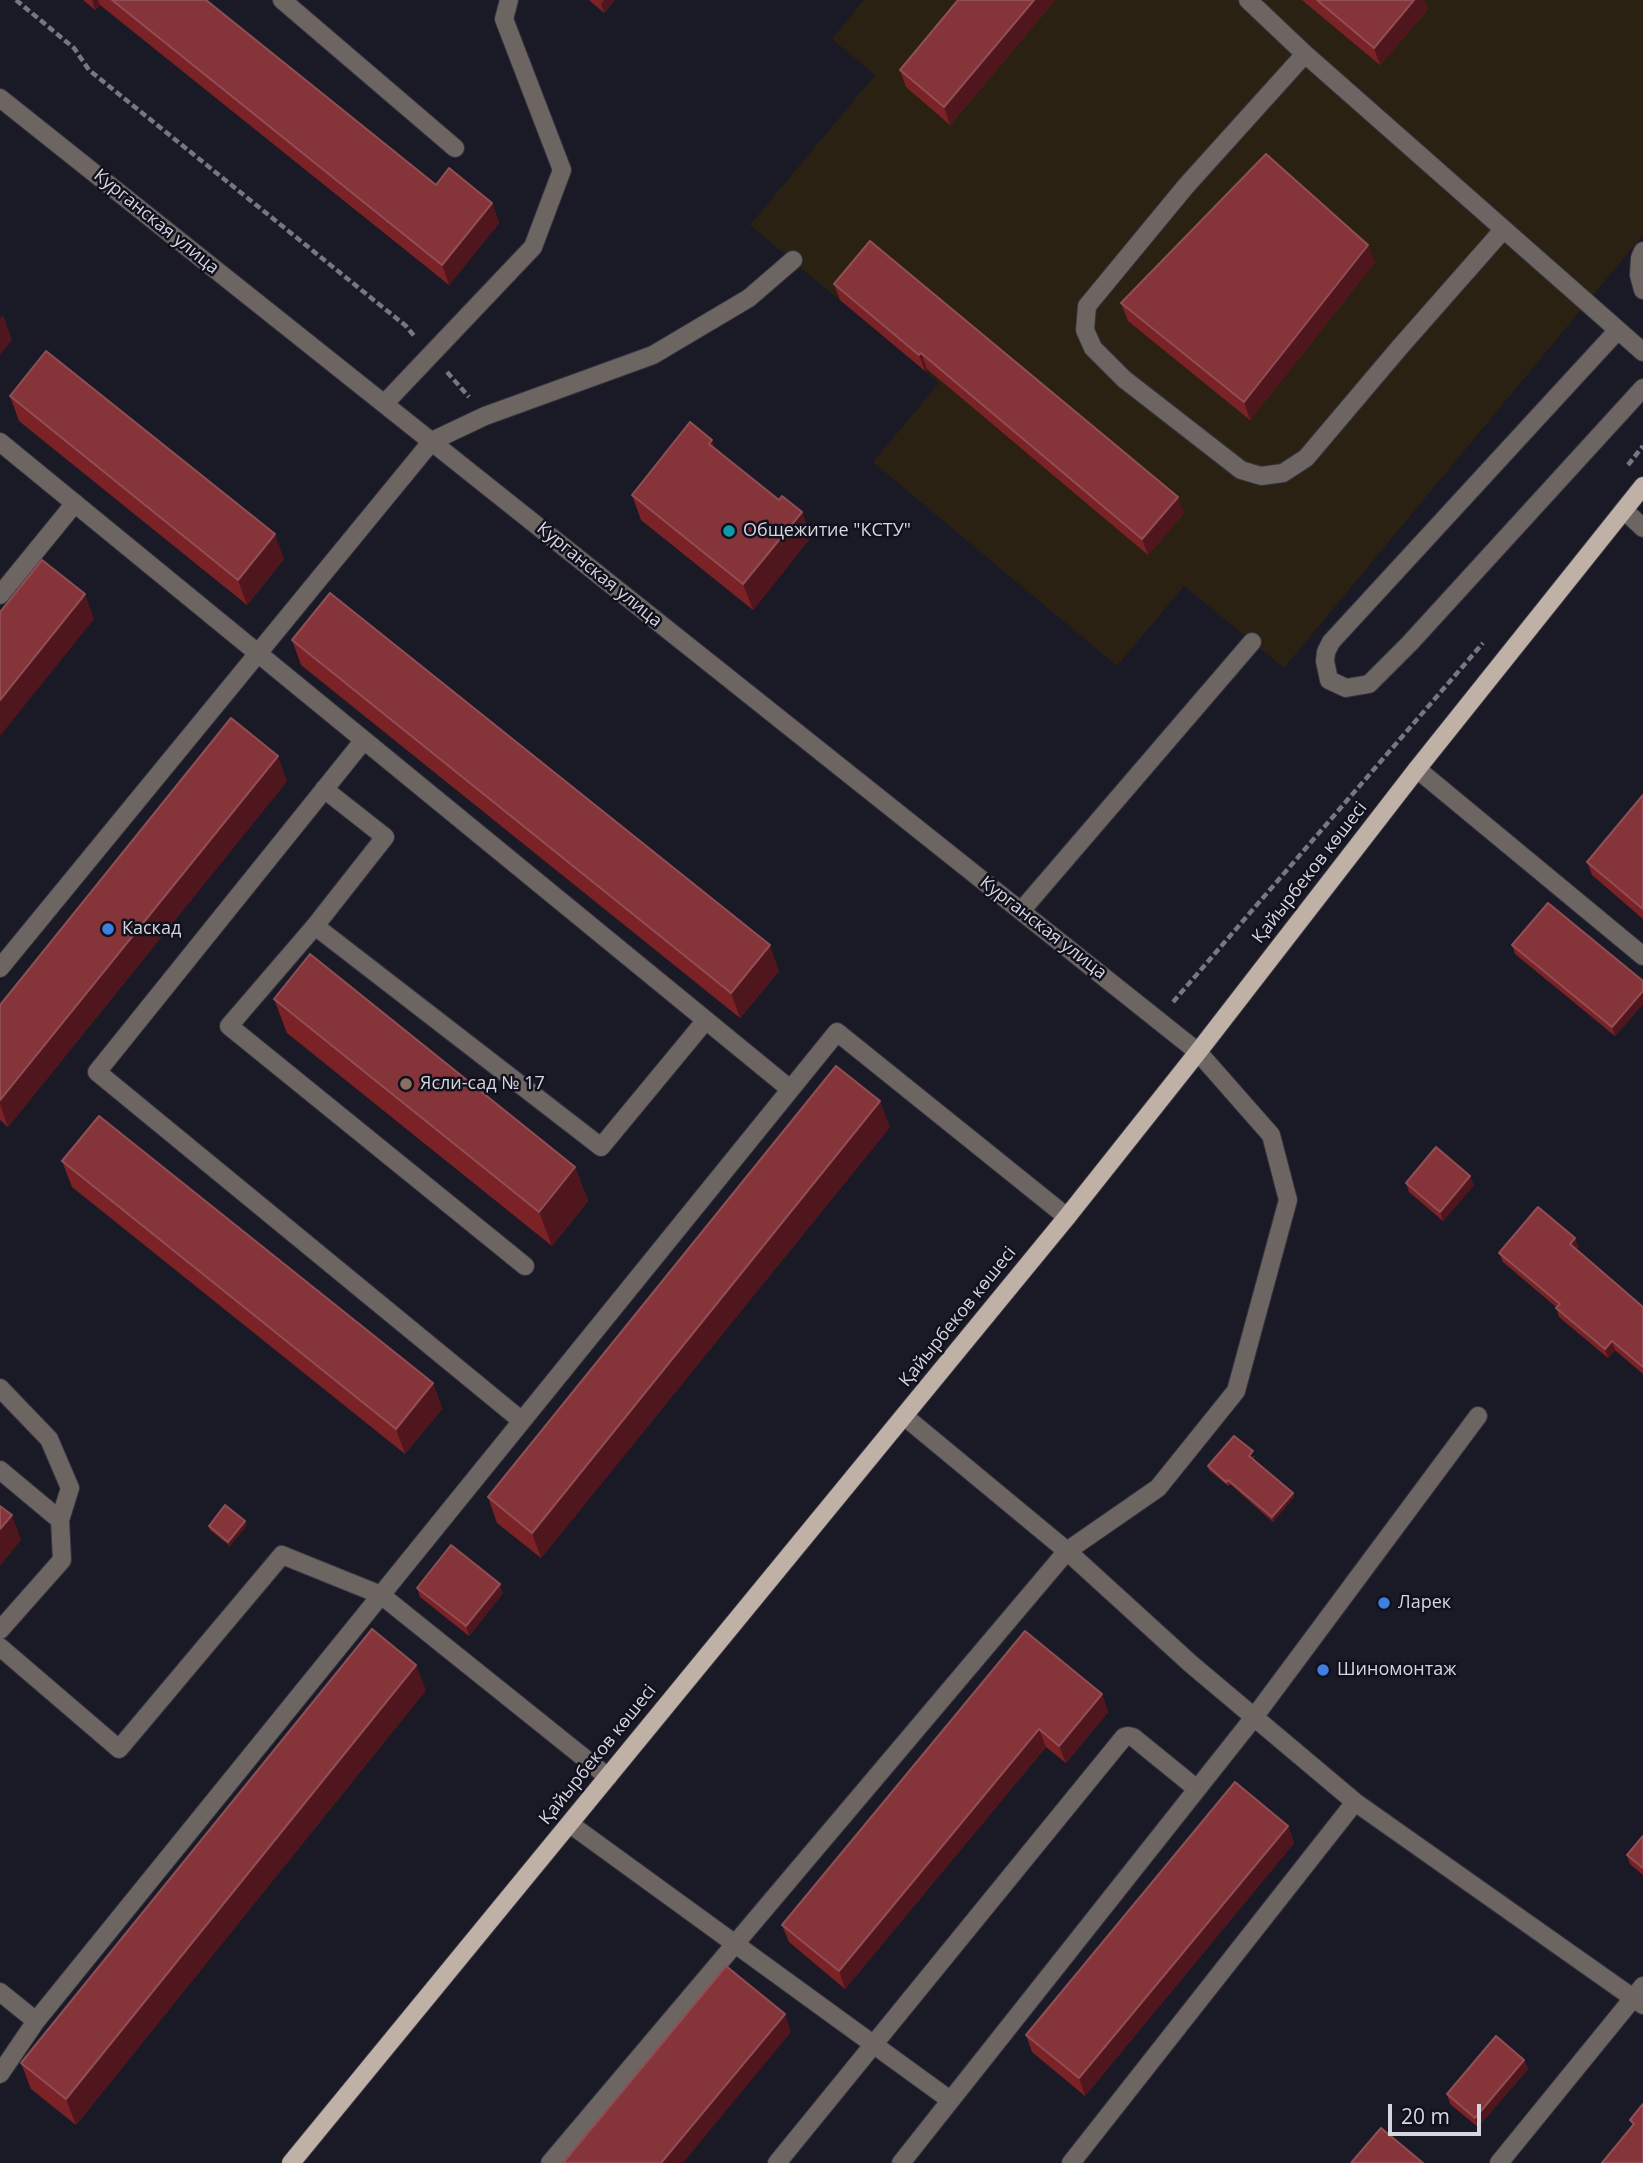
<!DOCTYPE html>
<html>
<head>
<meta charset="utf-8">
<style>
  body { margin:0 }
  #map { position:relative; width:1643px; height:2163px; overflow:hidden; background:#1a1a27; font-family:"Open Sans",sans-serif }
  canvas { display:block }
  .scale { position:absolute; left:1388px; top:2104px; width:93px; height:32px; box-sizing:border-box; border:4px solid #d6d6df; border-top:0; padding-left:9px; font-size:21px; line-height:24px; white-space:nowrap; color:#d6d6df; -webkit-text-stroke:5px #11111e; paint-order:stroke }
</style>
</head>
<body>
<div id="map">
<canvas width="1643" height="2163"></canvas>
<div class="scale">20 m</div>
</div>
<script>
const context = document.querySelector('canvas').getContext('2d');
context.lineJoin = 'round';
function fill(path, color) { context.fillStyle = color; context.fill(path, 'evenodd'); }
const shape = rows => new Path2D(rows.map(r => 'M' + r).join(''));
function strokePath(path, color, width, dash) { context.strokeStyle = color; context.lineWidth = width; context.lineCap = dash ? 'butt' : 'round'; context.setLineDash(dash || []); context.stroke(path); }
function label(font, color, halo, rows, align = 'center') {
  context.font = font + ' "Open Sans",sans-serif'; context.lineWidth = 5; context.setLineDash([]); context.textBaseline = 'middle'; context.strokeStyle = halo; context.fillStyle = color; for (const [text, x, y, turn = 0] of rows) {
    context.save(); context.translate(x, y); context.rotate((+turn || 0) * Math.PI / 180); context.textAlign = isNaN(turn) ? turn : align; if (halo) context.strokeText(text, 0, 0); context.fillText(text, 0, 0); context.restore();
  }
}
const commercial = shape([
  [864,0,1643,0,1643,235,1284,668,1184,586,1117,666,873,462,939,383,750,225,875,75,832,39]
]);
const path = shape([
  [16,0,74,48,89,70,406,326,415,337],
  [447,372,469,397],
  [1628,465,1643,446],
  [1173,1002,1483,643]
]);
const minor = shape([
  [282,0,455,148],
  [1248,0,1305,54,1643,352],
  [1305,54,1186,186,1087,306,1085,330,1093,348,1124,379,1241,470,1261,476,1283,473,1306,458,1400,347,1503,230],
  [0,98,1198,1052,1271,1135,1288,1200,1236,1391,1158,1488,1067,1551,550,2163],
  [1643,251,1640,258,1639,275,1643,290],
  [1618,330,1331,642,1326,652,1325,661,1329,680,1346,688,1369,684,1410,643,1643,388],
  [384,404,533,247,562,170,504,19,509,0],
  [0,442,790,1089],
  [1624,510,1643,528],
  [0,595,75,503],
  [364,740,97,1072,522,1421],
  [1417,769,1643,956],
  [324,789,385,837,315,926,601,1147,706,1020],
  [1021,911,1252,642],
  [315,926,229,1026,525,1266],
  [0,968,432,441,485,416,653,355,749,298,793,260],
  [0,1388,49,1439,70,1488,60,1520],
  [904,1416,1067,1551,1191,1664,1355,1802,1643,2005],
  [0,1470,60,1520,62,1560,0,1630],
  [0,1647,119,1749,282,1555,381,1595,608,1777],
  [570,1824,950,2100],
  [0,1992,36,2021],
  [0,2074,36,2021,837,1032,1067,1217],
  [777,2163,1124,1737,1128,1736,1133,1737,1197,1789],
  [901,2163,1255,1716,1478,1416],
  [1071,2163,1355,1802],
  [1499,2163,1643,1986]
]);
const major = shape([
  [291,2163,1067,1217,1198,1052,1417,769,1643,486]
]);
const wall = shape([
  [83,0,206,0,436,185,492,203,499,223,449,285,100,5,95,10],
  [589,0,615,0,604,13],
  [958,0,1055,0,950,125,906,87,900,70],
  [1302,0,1424,0,1428,9,1380,65],
  [1375,262,1250,420,1128,321,1121,303],
  [834,284,1184,513,1148,555,927,369,925,371,840,300],
  [10,396,284,559,247,605,19,421],
  [716,449,779,500,802,512,811,537,753,610,641,520,632,495],
  [292,640,779,971,740,1018,301,665],
  [287,781,8,1127,0,1120,0,1005],
  [1643,795,1643,919,1592,875,1587,862],
  [1512,945,1643,981,1643,1004,1615,1036,1515,954],
  [274,999,575,1167,588,1201,552,1246,287,1033],
  [890,1127,541,1558,497,1523,488,1497],
  [62,1161,433,1383,442,1409,405,1454,72,1187],
  [1406,1183,1474,1185,1443,1221,1409,1192],
  [1579,1247,1576,1249,1643,1307,1643,1374,1615,1350,1608,1358,1559,1317,1556,1307,1503,1262,1499,1253],
  [1255,1456,1253,1458,1293,1493,1294,1497,1273,1522,1230,1484,1228,1486,1209,1470,1208,1466],
  [247,1525,230,1546,210,1530,209,1526],
  [417,1588,503,1593,469,1636,420,1597],
  [1025,1631,1102,1694,1108,1712,1066,1763,1046,1747,845,1989,789,1942,782,1925],
  [426,1690,76,2125,31,2089,21,2063],
  [1288,1826,1294,1843,1085,2096,1032,2052,1026,2035],
  [1643,1836,1643,1875,1630,1864,1627,1855],
  [1524,2060,1528,2069,1478,2127,1450,2104,1447,2094]
]);
const shadedWall = shape([
  [92,0,98,0,100,5,95,10],
  [604,0,615,0,604,13,601,4],
  [1034,0,1055,0,950,125,944,107],
  [1414,0,1424,0,1428,9,1380,65,1374,48],
  [492,203,499,223,449,285,442,265],
  [1368,245,1375,262,1250,420,1244,402],
  [3,315,12,340,0,355,0,318],
  [921,353,927,369,925,371,919,355],
  [712,440,721,465,709,444],
  [1178,497,1184,513,1148,555,1142,539],
  [802,512,811,537,753,610,743,584],
  [275,534,284,559,247,605,238,580],
  [85,594,94,619,0,736,0,700],
  [278,756,287,781,8,1127,0,1104,0,1100],
  [770,945,779,971,740,1018,731,993],
  [1643,991,1643,1004,1615,1036,1612,1027],
  [880,1101,890,1127,541,1558,532,1533],
  [575,1167,588,1201,552,1246,539,1212],
  [1470,1176,1474,1185,1443,1221,1440,1212],
  [1575,1238,1579,1247,1573,1253,1570,1244],
  [1612,1341,1615,1350,1608,1358,1605,1349],
  [433,1383,442,1409,405,1454,396,1429],
  [1293,1493,1294,1497,1273,1522,1272,1517],
  [12,1515,21,1540,0,1566,0,1529],
  [245,1521,247,1525,230,1546,228,1542],
  [500,1584,503,1593,469,1636,466,1626],
  [416,1665,426,1690,76,2125,66,2099],
  [1102,1694,1108,1712,1066,1763,1059,1746],
  [1039,1729,1046,1747,845,1989,839,1971],
  [1288,1826,1294,1843,1085,2096,1079,2078],
  [785,2014,791,2032,683,2163,661,2163],
  [1524,2060,1528,2069,1478,2127,1475,2118]
]);
const building = shape([
  [112,0,206,0,436,185,449,168,492,203,442,265,112,0],
  [958,0,1034,0,944,107,900,70,958,0],
  [1317,0,1414,0,1374,48,1317,0],
  [1266,154,1368,245,1244,402,1121,303,1266,154],
  [870,241,1178,497,1142,539,921,353,919,355,834,284,870,241],
  [46,351,275,534,238,580,10,396,46,351],
  [690,422,712,440,709,444,779,500,782,496,802,512,743,584,632,495,690,422],
  [42,560,85,594,0,700,0,612,42,560],
  [330,593,770,945,731,993,292,640,330,593],
  [231,718,278,756,0,1100,0,1005,231,718],
  [1643,795,1643,909,1587,862,1643,795],
  [1548,903,1643,981,1643,991,1612,1027,1512,945,1548,903],
  [310,954,575,1167,539,1212,274,999,310,954],
  [836,1066,880,1101,532,1533,488,1497,836,1066],
  [99,1116,433,1383,396,1429,62,1161,99,1116],
  [1436,1147,1470,1176,1440,1212,1406,1183,1436,1147],
  [1538,1207,1575,1238,1570,1244,1643,1307,1643,1367,1612,1341,1605,1349,1556,1308,1560,1304,1499,1253,1538,1207],
  [1234,1436,1253,1451,1249,1456,1293,1493,1272,1517,1228,1480,1226,1482,1208,1466,1234,1436],
  [225,1505,245,1521,228,1542,209,1526,225,1505],
  [0,1506,12,1515,0,1529,0,1506],
  [451,1545,500,1584,466,1626,417,1588,451,1545],
  [372,1629,416,1665,66,2099,21,2063,372,1629],
  [1025,1631,1102,1694,1059,1746,1039,1729,839,1971,782,1925,1025,1631],
  [1235,1782,1288,1826,1079,2078,1026,2035,1235,1782],
  [1643,1836,1643,1868,1627,1855,1643,1836],
  [726,1966,785,2014,661,2163,563,2163,726,1966],
  [1496,2036,1524,2060,1475,2118,1447,2094,1496,2036],
  [1643,2104,1643,2163,1602,2163,1634,2124,1630,2120,1643,2104],
  [1381,2128,1423,2163,1351,2163,1381,2128]
]);
const markers = [
  [729,531,7,"#0f9aa8"],
  [108,929,7,"#3f7fe0"],
  [406,1084,7,"#8d6e63"],
  [1384,1603,7,"#3f7fe0"],
  [1323,1670,7,"#3f7fe0"]
];
const streetNames = [
  ["Курганская улица",156,222,39],
  ["Курганская улица",599,575,39],
  ["Қайырбеков көшесі",1310,873,-52],
  ["Курганская улица",1043,928,38],
  ["Қайырбеков көшесі",958,1317,-51],
  ["Қайырбеков көшесі",598,1755,-51]
];
const poiNames = [
  ["Общежитие \"КСТУ\"",743,531],
  ["Каскад",122,929],
  ["Ясли-сад № 17",420,1084],
  ["Ларек",1398,1603],
  ["Шиномонтаж",1337,1670]
];
fill(commercial, '#2b2112');
strokePath(minor, '#343441', 20);
strokePath(major, '#343441', 20);
strokePath(path, '#777782', 4.5, [7, 3.5]);
strokePath(minor, '#6d6561', 18);
strokePath(major, '#c0b1a7', 18);
fill(wall, '#7b2226');
fill(shadedWall, '#50161e');
fill(building, '#85353a');
strokePath(building, '#914e54', 2);
for (const [x, y, r, color] of markers) { const dot = new Path2D(); dot.arc(x, y, r, 0, 2 * Math.PI); context.fillStyle = color; context.fill(dot); strokePath(dot, '#11111e', 2.5); }
label('18px', '#d6d6df', '#11111e', streetNames);
label('18px', '#d6d6df', '#11111e', poiNames, 'left');
</script>
</body>
</html>
